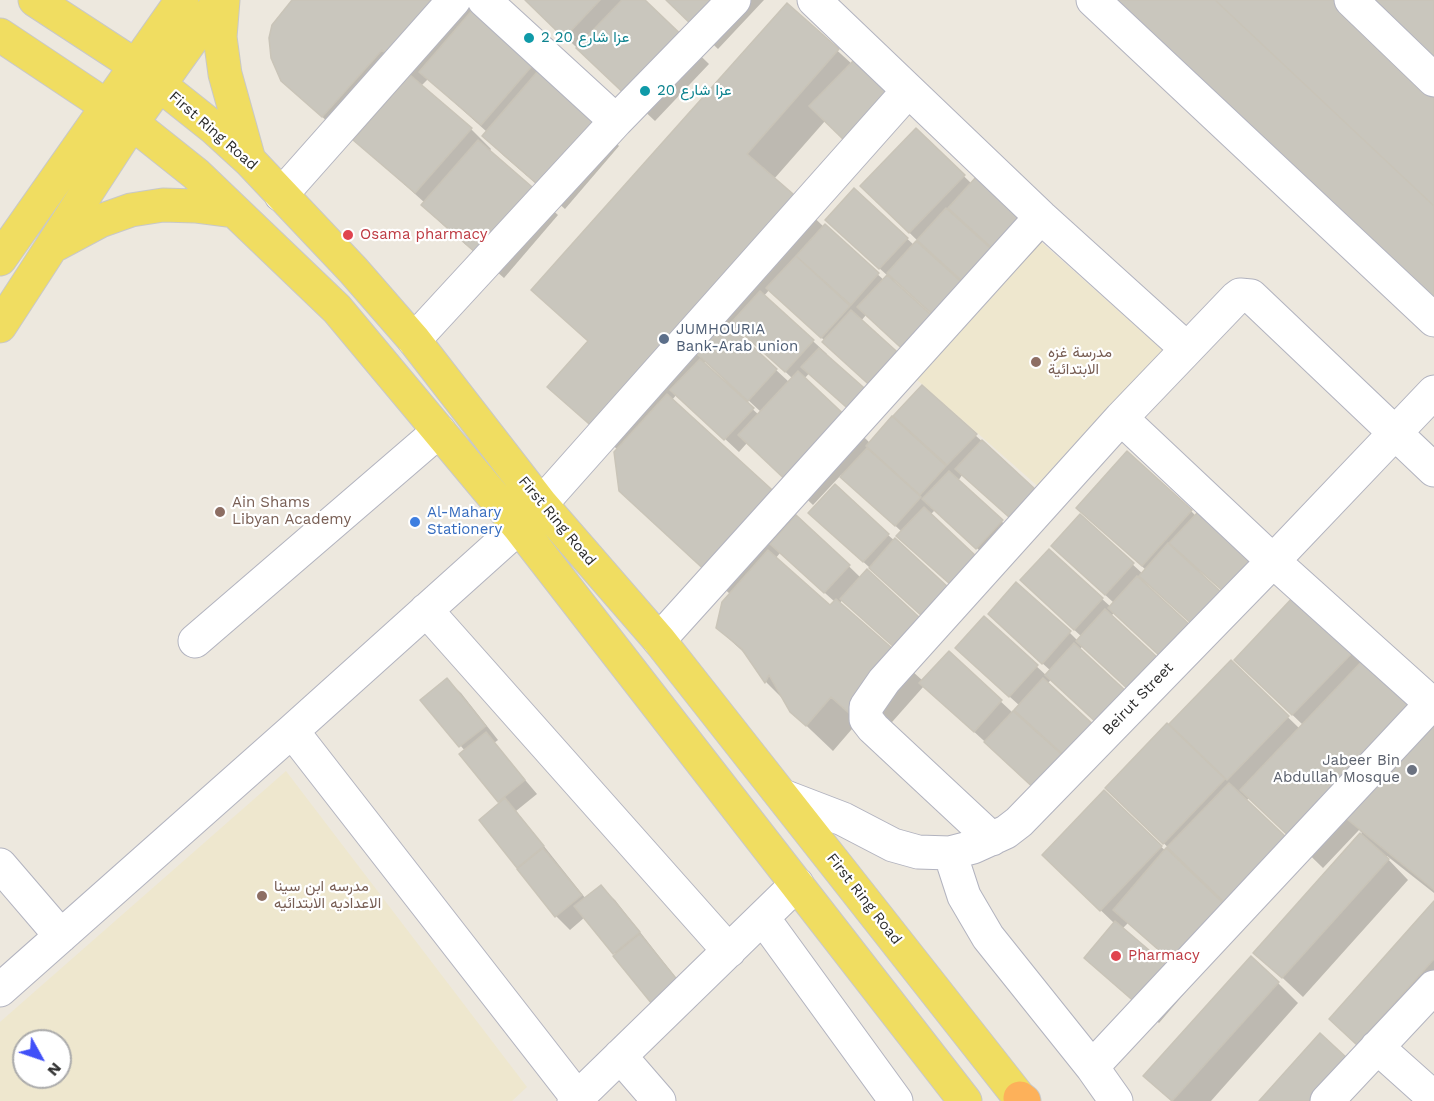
<!DOCTYPE html>
<html>
<head>
<meta charset="utf-8">
<style>
  body { margin:0 }
  #map { position:relative; width:1434px; height:1101px; overflow:hidden; background:#ede8de; font-family:"Work Sans",sans-serif }
  canvas { display:block }
  .north { position:absolute; left:12px; top:1029px; width:60px; height:60px; box-sizing:border-box; background:#fff; border:2px solid #ababab; border-radius:50%; rotate:130deg; font-size:16px; font-weight:700; line-height:24px; text-align:center; color:#2c2c2c }
  .north::after { content:''; display:block; margin:auto; width:21px; height:27px; background:#4050f8; clip-path:polygon(50% 0,100% 100%,50% 72%,0 100%) }
</style>
</head>
<body>
<div id="map">
<canvas width="1434" height="1101"></canvas>
<div class="north">N</div>
</div>
<script>
const context = document.querySelector('canvas').getContext('2d');
context.lineJoin = 'round';
function fill(path, color) { context.fillStyle = color; context.fill(path, 'evenodd'); }
const shape = rows => new Path2D(rows.map(r => 'M' + r).join(''));
function strokePath(path, color, width, dash) { context.strokeStyle = color; context.lineWidth = width; context.lineCap = dash ? 'butt' : 'round'; context.setLineDash(dash || []); context.stroke(path); }
function label(font, color, halo, rows, align = 'center') {
  context.font = font + ' "Work Sans",Vazirmatn,sans-serif'; context.lineWidth = 4.5; context.setLineDash([]); context.textBaseline = 'middle'; context.strokeStyle = halo; context.fillStyle = color; for (const [text, x, y, turn = 0] of rows) {
    context.save(); context.translate(x, y); context.rotate((+turn || 0) * Math.PI / 180); context.textAlign = isNaN(turn) ? turn : align; if (halo) context.strokeText(text, 0, 0); context.fillText(text, 0, 0); context.restore();
  }
}
const education = shape([
  [1031,233,1165,352,1042,490,907,371],
  [286,771,527,1087,512,1101,0,1101,0,1022],
  [24,1041,60,1041,60,1077,24,1077]
]);
const shadow = shape([
  [294,0,477,0,619,146,565,209,504,156,484,136,487,132,428,79,421,86,471,129,491,149,489,152,558,215,504,278,443,225,423,205,425,203,355,140,367,126,365,125,349,142,283,80],
  [526,0,643,0,709,64,655,121],
  [667,0,764,0,718,49],
  [787,5,852,64,825,121,774,179,824,227,884,280,888,276,840,233,854,190,914,245,922,248,923,246,882,206,916,130,972,184,1044,240,1016,270,962,219,928,254,895,280,861,321,825,341,770,289,764,296,827,354,804,379,870,443,922,387,975,435,984,443,958,481,1015,534,991,561,935,510,930,515,902,532,841,475,813,505,747,443,739,452,677,394,672,400,780,499,861,578,839,604,923,681,949,653,1013,713,1020,706,970,661,984,618,1047,676,1051,671,1003,628,1070,633,1078,641,1082,637,1035,594,1049,551,1111,607,1114,603,1066,559,1080,516,1143,574,1146,570,1078,508,1191,511,1196,516,1187,558,1185,560,1145,580,1047,684,1096,729,1053,804,924,686,877,739,858,722,833,751,791,711,785,701,766,682,751,659,717,628,731,595,620,491,618,450,549,387,589,342,533,290],
  [737,326,793,379,789,382,733,330],
  [706,361,761,412,759,415,703,364],
  [780,553,835,602,830,607,775,559],
  [824,526,888,535,895,541,937,629],
  [1296,597,1434,723,1434,893,1387,856,1386,857,1408,880,1303,997,1255,952,1362,833,1359,830,1323,868,1250,797,1184,863,1107,788,1231,662,1300,729,1303,725,1256,680],
  [447,680,461,693,498,740,494,743,537,794,516,811,586,899,601,887,615,900,691,997,617,955,585,917,570,930,556,916,481,820,501,804,465,751,423,700],
  [1104,792,1243,925,1190,978,1128,923,1122,929,1189,988,1159,1023,1086,958,1115,924,1064,875],
  [1434,903,1434,1001,1378,1064,1351,1039],
  [1278,983,1298,1003,1211,1101,1172,1101,1146,1076]
]);
const building = shape([
  [292,0,449,0,394,61,382,50,322,117,281,81,271,58,269,38,272,25,292,0],
  [525,0,600,0,564,38,525,0],
  [622,0,645,0,690,43,633,102,576,48,622,0],
  [666,0,725,0,697,30,666,0],
  [1099,0,1215,0,1434,206,1434,315,1099,0],
  [1215,0,1338,0,1434,90,1434,206,1215,0],
  [1363,0,1434,0,1434,67,1363,0],
  [787,3,839,49,747,154,800,200,596,430,547,387,588,341,531,290,787,3],
  [475,7,537,60,481,125,419,72,475,7],
  [856,58,895,96,848,144,809,106,856,58],
  [538,71,600,125,544,190,482,136,538,71],
  [410,75,472,128,415,193,353,140,410,75],
  [916,128,965,175,909,233,860,186,916,128],
  [478,140,539,193,483,259,421,205,478,140],
  [977,176,1031,225,1002,257,948,208,977,176],
  [854,188,908,238,879,269,825,220,854,188],
  [946,208,1000,257,971,289,917,240,946,208],
  [825,224,879,273,851,305,796,256,825,224],
  [916,241,970,290,941,322,887,273,916,241],
  [796,256,850,306,821,338,766,288,796,256],
  [887,275,941,324,911,357,857,307,887,275],
  [760,291,814,340,785,372,731,323,760,291],
  [851,310,905,359,876,391,822,342,851,310],
  [723,319,777,369,748,401,694,351,723,319],
  [819,348,871,394,854,414,801,367,819,348],
  [700,359,754,408,724,440,670,390,700,359],
  [798,371,852,422,792,486,738,435,798,371],
  [922,385,977,434,947,465,893,416,922,385],
  [667,394,781,498,710,575,619,491,614,452,667,394],
  [892,416,946,466,920,495,866,446,892,416],
  [982,440,1036,490,1010,518,955,469,982,440],
  [867,448,921,497,895,526,840,477,867,448],
  [1127,451,1192,510,1142,566,1076,508,1127,451],
  [949,471,1003,520,976,549,922,499,949,471],
  [835,484,889,534,863,562,808,513,835,484],
  [924,507,977,557,951,585,896,536,924,507],
  [1199,511,1253,560,1224,592,1169,543,1199,511],
  [1080,514,1134,563,1105,595,1051,546,1080,514],
  [796,515,850,565,824,593,770,544,796,515],
  [895,538,949,588,923,617,869,568,895,538],
  [1168,543,1222,593,1193,625,1139,576,1168,543],
  [1049,549,1103,598,1074,630,1020,580,1049,549],
  [768,550,830,605,836,599,901,656,850,714,831,697,806,726,790,712,769,675,765,683,741,648,716,628,722,602,768,550],
  [867,569,921,619,895,648,840,599,867,569],
  [1137,576,1191,626,1162,658,1108,608,1137,576],
  [1016,582,1071,631,1042,664,988,614,1016,582],
  [1295,595,1354,651,1292,715,1234,660,1295,595],
  [1105,609,1159,659,1130,691,1076,641,1105,609],
  [984,616,1038,665,1009,697,955,648,984,616],
  [1074,643,1128,693,1099,725,1045,675,1074,643],
  [949,651,1002,700,974,732,919,683,949,651],
  [1366,657,1422,710,1296,843,1240,790,1366,657],
  [1231,660,1289,716,1227,780,1169,724,1231,660],
  [447,678,486,726,459,747,420,700,447,678],
  [1043,678,1097,728,1068,759,1014,710,1043,678],
  [1013,711,1068,760,1038,792,984,742,1013,711],
  [1434,721,1434,890,1347,819,1434,721],
  [1167,723,1225,779,1163,844,1105,788,1167,723],
  [486,732,525,780,498,802,459,754,486,732],
  [1229,783,1287,838,1225,903,1167,847,1229,783],
  [1104,790,1162,846,1100,911,1042,855,1104,790],
  [505,798,544,846,517,868,479,820,505,798],
  [1360,833,1389,859,1282,978,1253,953,1360,833],
  [543,848,582,895,555,917,517,869,543,848],
  [1166,848,1224,904,1169,959,1113,910,1166,848],
  [601,885,640,932,613,954,574,906,601,885],
  [1434,901,1434,959,1357,1045,1329,1019,1434,901],
  [1115,921,1177,974,1145,1011,1084,958,1115,921],
  [640,934,679,982,652,1004,613,956,640,934],
  [1251,956,1279,982,1172,1101,1143,1076,1251,956],
  [1320,1033,1348,1059,1310,1101,1259,1101,1320,1033]
]);
const minor = shape([
  [484,0,616,121],
  [814,0,1041,217,1187,349],
  [1093,0,1434,320],
  [1351,0,1434,80],
  [281,195,454,0],
  [414,340,616,121,734,0],
  [1121,418,1273,561,1432,704],
  [541,504,908,91],
  [426,610,729,951],
  [659,640,1041,217],
  [195,641,439,431],
  [292,731,580,1101],
  [783,796,843,819,893,845,918,852,950,853,973,847,1006,832,1019,822,1273,561,1434,392],
  [992,839,873,728,866,719,866,707,884,681,1121,418,1236,298,1240,295,1251,296,1434,470],
  [950,853,964,896,988,937,1092,1067],
  [0,865,61,936],
  [763,918,896,1101],
  [0,990,292,731,519,527],
  [1377,1047,1434,1098],
  [620,1056,659,1101],
  [574,1101,797,884],
  [1116,1101,1092,1067,1434,701],
  [1327,1101,1434,987]
]);
const major = shape([
  [35,0,136,66,214,128,249,160,353,270,414,340,541,504,659,640,1022,1101],
  [223,0,220,37,225,74,249,160],
  [0,35,132,123,196,174,337,309,519,527,965,1101],
  [57,244,100,221,131,210,163,205,195,206,234,211],
  [0,259,182,0],
  [0,326,132,123,220,0]
]);
const highway = shape([
  [1020,1098,1024,1101]
]);
const markers = [
  [529,38,6,"#0f9aa8"],
  [645,91,6,"#0f9aa8"],
  [348,235,6,"#e0444e"],
  [664,339,6,"#5c6f8a"],
  [1036,362,6,"#8d6e63"],
  [220,512,6,"#8d6e63"],
  [415,522,6,"#3f7fe0"],
  [1412,770,6,"#6b7280"],
  [262,896,6,"#8d6e63"],
  [1116,956,6,"#e0444e"]
];
const cultureNames = [
  ["عزا شارع 20 2",541,38],
  ["عزا شارع 20",657,91]
];
const streetNames = [
  ["First Ring Road",213,131,41],
  ["First Ring Road",557,521,50],
  ["Beirut Street",1138,699,-46],
  ["First Ring Road",864,899,52]
];
const healthNames = [
  ["Osama pharmacy",360,235],
  ["Pharmacy",1128,956]
];
const serviceNames = [
  ["JUMHOURIA",676,330],
  ["Bank-Arab union",676,347]
];
const educationNames = [
  ["مدرسة غزه",1048,353],
  ["الابتدائية",1048,370],
  ["Ain Shams",232,503],
  ["Libyan Academy",232,520],
  ["مدرسه ابن سينا",274,887],
  ["الاعداديه الابتدائيه",274,904]
];
const shopNames = [
  ["Al-Mahary",427,513],
  ["Stationery",427,530]
];
const worshipNames = [
  ["Jabeer Bin",1400,761],
  ["Abdullah Mosque",1400,778]
];
fill(education, '#eee7ce');
fill(shadow, '#0003');
fill(building, '#c9c6bd');
strokePath(building, '#c9c4b8', 1.5);
strokePath(minor, '#b2b3bf', 35);
strokePath(major, '#c8c8c8', 35);
strokePath(highway, '#c8c8c8', 35);
strokePath(minor, '#fff', 33);
strokePath(major, '#f0dd61', 33);
strokePath(highway, '#fdb15a', 33);
for (const [x, y, r, color] of markers) { const dot = new Path2D(); dot.arc(x, y, r, 0, 2 * Math.PI); context.fillStyle = color; context.fill(dot); strokePath(dot, '#fff', 2); }
label('15px', '#0d838f', '#fff', cultureNames, 'left');
label('15px', '#2c2c2c', '#fff', streetNames);
label('15px', '#be3a42', '#fff', healthNames, 'left');
label('15px', '#4e5e75', '#fff', serviceNames, 'left');
label('15px', '#785e54', '#fff', educationNames, 'left');
label('15px', '#366cbe', '#fff', shopNames, 'left');
label('15px', '#5b616d', '#fff', worshipNames, 'right');
</script>
</body>
</html>
